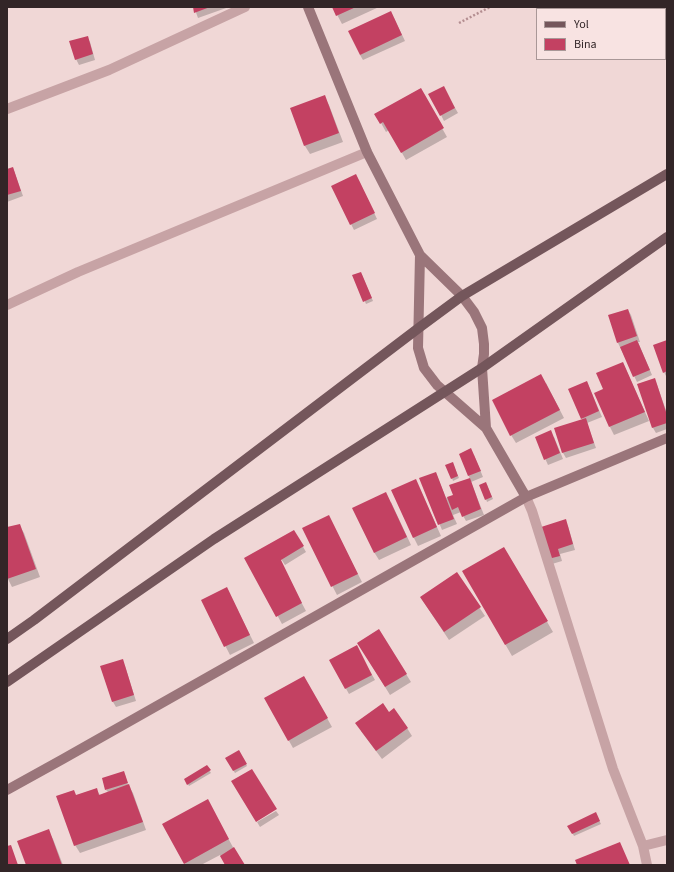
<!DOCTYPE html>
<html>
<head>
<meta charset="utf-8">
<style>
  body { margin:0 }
  #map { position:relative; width:674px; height:872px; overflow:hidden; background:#f0d7d6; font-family:"Source Sans 3",sans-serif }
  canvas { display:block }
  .frame { position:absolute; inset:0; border:8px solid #322527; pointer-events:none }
  .legend { position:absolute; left:536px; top:8px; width:130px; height:52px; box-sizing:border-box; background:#f8e3e2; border:1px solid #a99797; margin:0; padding:5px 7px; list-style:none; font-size:12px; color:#322527 }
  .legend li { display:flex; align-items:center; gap:8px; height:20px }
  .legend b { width:20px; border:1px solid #a99797 }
</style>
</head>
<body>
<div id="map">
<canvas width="674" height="872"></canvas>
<div class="frame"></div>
<ul class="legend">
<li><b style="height:5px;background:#74565b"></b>Yol</li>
<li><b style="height:11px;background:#c34162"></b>Bina</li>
</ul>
</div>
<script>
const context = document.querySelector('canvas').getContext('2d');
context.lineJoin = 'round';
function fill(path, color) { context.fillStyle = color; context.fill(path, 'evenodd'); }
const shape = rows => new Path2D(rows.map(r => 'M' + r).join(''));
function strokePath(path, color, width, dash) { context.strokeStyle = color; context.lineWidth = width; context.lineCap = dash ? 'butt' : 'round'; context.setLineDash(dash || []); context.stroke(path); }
const shadow = shape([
  [194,7,229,7,198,18],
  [333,7,379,7,342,24],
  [394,18,405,41,363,60,360,55],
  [87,37,90,42,95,60,79,65,76,59],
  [443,87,458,113,444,121,441,115],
  [420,89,447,137,406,160,389,130,386,132,376,114],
  [324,97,329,105,343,142,310,154,305,146,291,109],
  [13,168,23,196,7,202,7,170],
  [359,181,377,219,354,230,351,224],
  [362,275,373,301,366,304,354,276],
  [628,310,631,315,640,342,638,342,652,375,637,382,618,343],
  [667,341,667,378,664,372],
  [623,363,649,421,614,435,610,427,604,389],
  [654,379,657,385,667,413,667,429,656,433,653,428],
  [587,382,602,417,587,423,596,448,566,458,563,453,556,429,583,420,582,418],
  [546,383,564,418,516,443,511,435],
  [554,437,563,459,548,465,536,438],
  [460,454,474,455,483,477,471,482,484,515,466,521,461,512,453,515,457,524,442,530,421,479,436,473,446,498,454,495,451,486,470,479],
  [454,466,459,478,453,481,452,478],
  [487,485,493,499,487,502,486,499],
  [420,489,441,536,418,546,414,538],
  [391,502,411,545,379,560,374,552],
  [565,521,568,526,575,550,560,554,562,561,552,564,549,559],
  [7,524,8,528,19,525,24,533,40,577,12,587,7,577],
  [333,525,362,582,337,595,303,529],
  [294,531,306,552,285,565,273,546,275,553,306,611,282,624,246,558],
  [504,548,553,632,512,656,463,571],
  [457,574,485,616,449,640,421,598],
  [231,597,254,643,230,655,202,600],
  [356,647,375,680,349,694,330,660],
  [363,651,406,674,411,682,390,695],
  [122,661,125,666,136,701,116,707,113,702],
  [304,677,332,727,293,748,265,698],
  [389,713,407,728,412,736,382,759,361,731],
  [239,751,247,766,235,773,226,758],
  [207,767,211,773,189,786,185,779],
  [125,775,128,785,133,793,146,830,80,853,75,845,76,796,96,789,100,795,108,792,106,790],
  [212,809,234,849,244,865,226,865,220,855,201,865,186,865,163,824],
  [276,811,279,815,260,827,257,822],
  [596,814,601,824,574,836,569,826],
  [48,830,53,839,63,865,27,865]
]);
const building = shape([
  [193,7,210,7,194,13],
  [332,7,356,7,336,16],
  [391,11,402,35,360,55,348,31],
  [88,36,93,54,75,60,69,41],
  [444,86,455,108,440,116,428,94],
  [421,88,444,128,401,153,383,122,380,124,374,114],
  [325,95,339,133,304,146,290,108],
  [13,167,21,191,7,195,7,169],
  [356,174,375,213,350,225,331,186],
  [361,272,372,298,363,302,352,275],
  [628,309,637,336,617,343,608,315],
  [637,340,650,370,633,377,620,347],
  [667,340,667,371,663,373,653,345],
  [623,362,645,412,609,427,594,393,603,389,596,373],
  [541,374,560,410,510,436,492,400],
  [655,378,667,415,667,423,652,428,637,384],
  [587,381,599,411,581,419,568,389],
  [586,418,594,443,562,453,554,428],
  [551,430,560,453,544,460,535,437],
  [471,448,481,471,468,476,459,454],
  [453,462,458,476,451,479,445,465],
  [436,472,454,519,438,525,419,478],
  [470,478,481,509,462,517,458,507,452,510,447,497,453,495,449,485],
  [416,479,437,527,413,538,391,490],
  [486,482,492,497,485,500,479,485],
  [386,492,407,537,374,553,352,508],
  [329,515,358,574,331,587,302,528],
  [566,519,573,544,558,549,560,556,548,559,538,528],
  [20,524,36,569,7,579,7,527],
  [294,530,304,546,281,560,302,603,276,617,244,558],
  [504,547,548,621,505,645,462,571],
  [457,572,481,607,444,632,420,597],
  [227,587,250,635,224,647,201,600],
  [379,629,407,674,385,687,357,643],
  [357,645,372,675,345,689,329,660],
  [123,659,134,695,112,702,100,666],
  [304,676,328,718,288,741,264,698],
  [383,703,389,712,394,708,408,728,376,751,355,723],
  [239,750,247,764,233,771,225,758],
  [207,765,211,770,187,785,184,779],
  [252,769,277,809,256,822,231,781],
  [124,771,128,783,105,790,102,778],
  [129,784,143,822,74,846,56,796,74,790,76,795,97,788,99,795],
  [208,799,229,839,184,864,162,824],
  [596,812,600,821,572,834,567,826],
  [49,829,62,865,26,865,17,841],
  [620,842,630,865,577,865,575,860],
  [11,845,18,865,7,865,7,846],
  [234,847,245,865,225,865,220,856]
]);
const path = shape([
  [459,23,490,7]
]);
const street = shape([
  [7,109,109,70,245,7],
  [7,305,78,272,367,152],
  [526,497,532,511,613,769,643,846,647,865],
  [643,846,667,840]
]);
const secondary = shape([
  [308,7,367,152,420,255,462,296,474,312,482,328,484,344,484,354,482,368,486,428],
  [420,255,418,348,424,368,437,385,486,428,526,497],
  [7,790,63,759,526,497,667,438]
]);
const primary = shape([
  [7,639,34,620,420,327,462,296,667,174],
  [7,682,214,539,482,368,667,237]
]);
fill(shadow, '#0003');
fill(building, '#c34162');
strokePath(path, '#b38d90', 2.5, [2, 2]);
strokePath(street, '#c7a3a5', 10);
strokePath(secondary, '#9a757a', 10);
strokePath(primary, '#74565b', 10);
</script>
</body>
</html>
